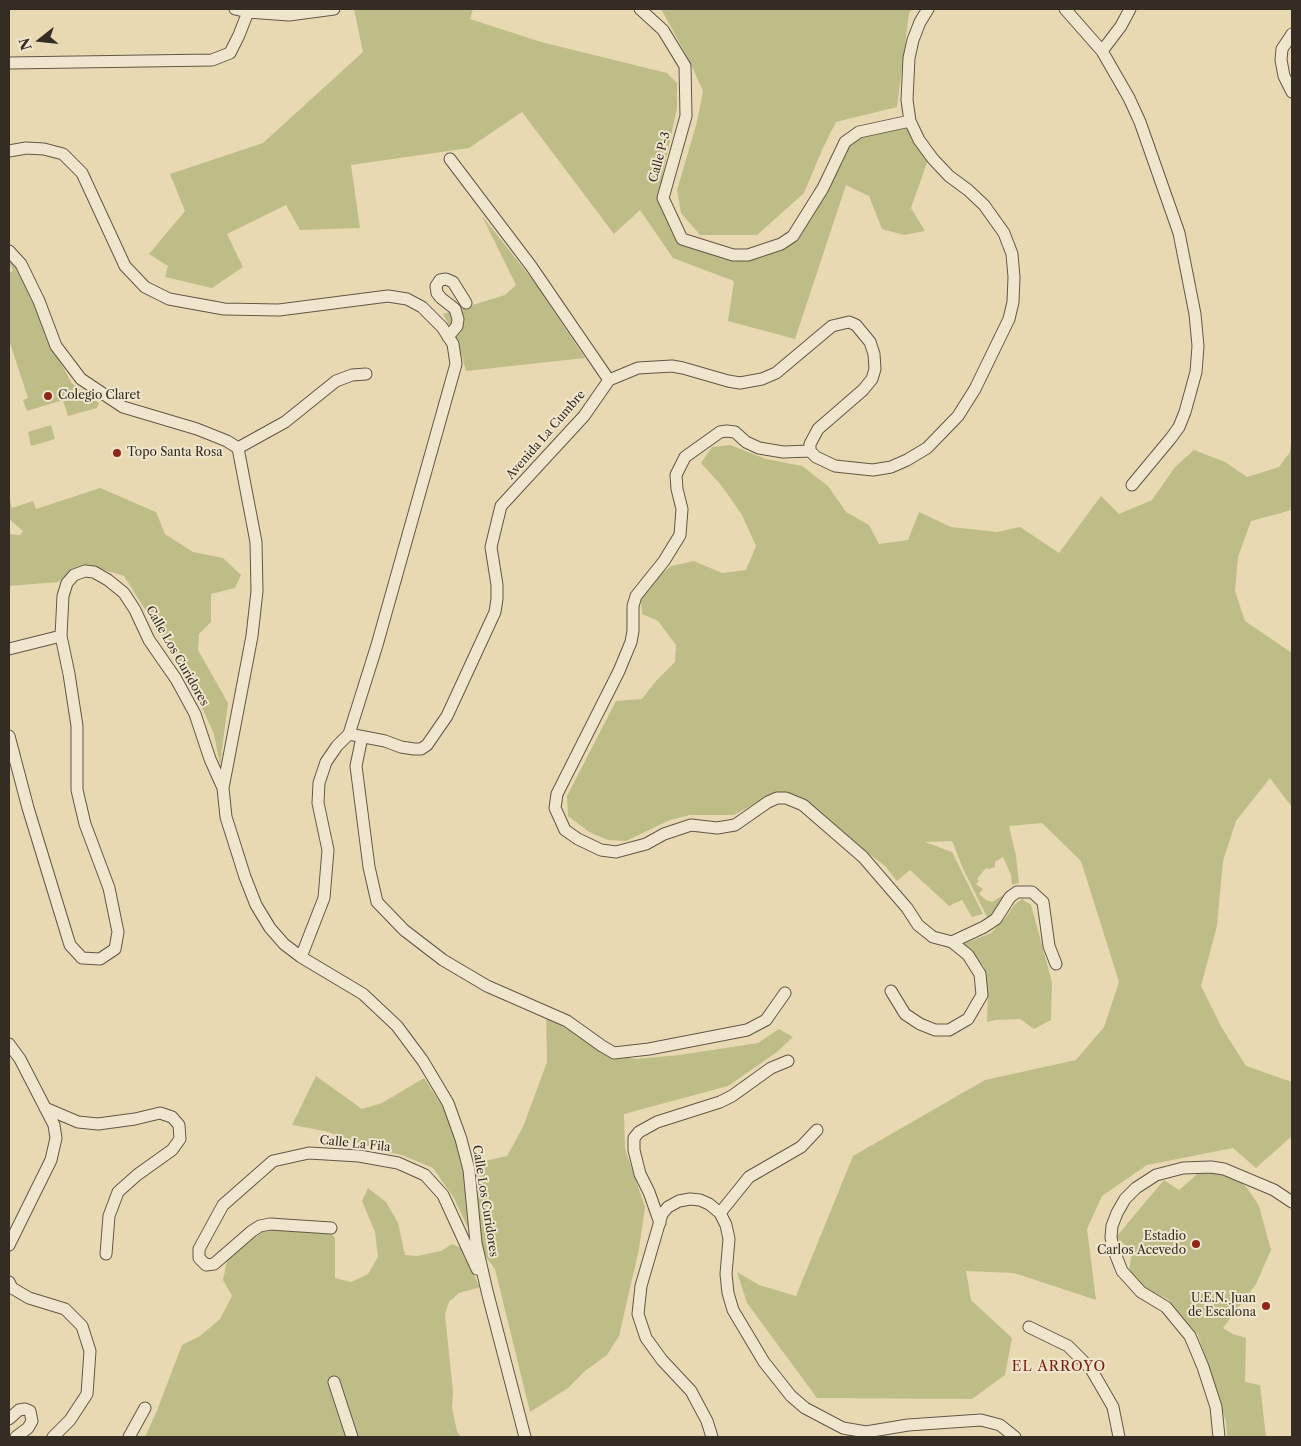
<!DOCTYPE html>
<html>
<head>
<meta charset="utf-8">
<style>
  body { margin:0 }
  #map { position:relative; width:1301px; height:1446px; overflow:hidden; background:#e8d9b2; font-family:"Libre Caslon Text",serif }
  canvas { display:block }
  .frame { position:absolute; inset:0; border:10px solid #352c23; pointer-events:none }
  .north { position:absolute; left:15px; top:15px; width:50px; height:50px; -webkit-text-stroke:4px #f0e6cd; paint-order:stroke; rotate:254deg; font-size:14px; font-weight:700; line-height:20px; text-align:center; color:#352c23 }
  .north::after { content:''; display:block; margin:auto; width:18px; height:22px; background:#352c23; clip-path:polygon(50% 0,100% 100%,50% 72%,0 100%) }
</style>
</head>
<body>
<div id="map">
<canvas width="1301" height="1446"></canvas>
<div class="frame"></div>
<div class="north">N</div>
</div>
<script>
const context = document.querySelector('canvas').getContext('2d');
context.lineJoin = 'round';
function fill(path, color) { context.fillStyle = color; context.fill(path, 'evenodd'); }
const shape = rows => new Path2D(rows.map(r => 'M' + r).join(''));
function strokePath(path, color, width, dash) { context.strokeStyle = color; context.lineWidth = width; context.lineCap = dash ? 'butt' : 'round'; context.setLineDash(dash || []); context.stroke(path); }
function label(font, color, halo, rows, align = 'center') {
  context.font = font + ' "Libre Caslon Text",serif'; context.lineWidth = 4; context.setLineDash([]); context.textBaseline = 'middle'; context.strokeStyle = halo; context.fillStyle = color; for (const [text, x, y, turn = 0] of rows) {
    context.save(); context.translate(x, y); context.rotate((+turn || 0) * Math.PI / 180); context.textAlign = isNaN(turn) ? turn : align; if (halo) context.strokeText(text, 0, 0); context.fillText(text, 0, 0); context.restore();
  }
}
const green = shape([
  [354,9,473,9,470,19,541,42,667,73,677,83,677,108,664,168,659,201,683,246,736,260,798,240,831,186,849,138,913,122,929,157,911,208,925,231,904,235,882,229,869,196,846,185,795,339,728,321,734,281,673,258,640,210,614,234,522,112,469,148,351,165,360,228,300,230,286,205,227,234,243,267,212,288,165,277,168,266,149,254,185,211,170,174,263,143,363,52],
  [661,9,912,9,909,13,897,107,836,122,822,150,804,193,757,235,700,235,681,213,677,190,697,122,703,91,688,58],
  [482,216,535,283,585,358,466,371,457,340,443,314,505,295,516,285],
  [9,254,14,256,55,352,71,382,77,388,99,403,97,408,68,416,63,400,27,411,23,400,28,398,9,340,9,273,13,271,9,262],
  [51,425,55,439,31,446,28,432],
  [1292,434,1292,510,1251,521,1238,557,1235,591,1245,621,1292,653,1292,807,1270,778,1236,821,1223,861,1217,926,1201,986,1222,1028,1246,1066,1292,1082,1292,1136,1256,1168,1233,1148,1147,1165,1102,1196,1087,1229,1096,1300,1014,1273,966,1271,971,1300,1012,1338,1005,1375,972,1399,817,1398,747,1303,737,1272,759,1285,796,1296,853,1156,985,1080,1076,1060,1104,1027,1119,982,1081,861,1042,823,1009,826,1016,856,1019,883,1012,885,1011,875,1003,857,995,862,995,867,989,869,986,868,977,879,979,881,976,884,983,889,979,894,986,900,992,902,1005,894,994,912,988,919,964,871,952,841,925,842,952,852,983,914,972,917,962,900,949,906,910,870,897,881,885,866,834,827,773,794,734,815,690,815,670,820,626,841,608,840,589,832,568,816,567,796,616,701,642,699,656,681,675,662,676,645,658,621,642,614,641,599,648,585,671,566,694,561,722,573,746,570,756,546,742,515,721,485,701,463,712,447,730,445,766,459,802,466,828,486,846,512,869,525,879,544,908,540,919,512,951,527,997,532,1020,527,1059,553,1101,496,1119,514,1152,500,1175,467,1194,450,1225,462,1247,477,1279,467,1290,452],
  [100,488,156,512,165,534,193,552,223,558,241,575,235,588,211,594,211,622,199,634,198,650,228,703,220,765,214,734,188,677,124,576,95,567,73,569,58,582,9,586,9,534,20,535,23,531,9,519,9,498,12,508,33,501,36,509],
  [1022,899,1031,905,1052,982,1051,1020,1034,1029,1020,1019,996,1020,987,1022,988,994,984,966,961,945,991,933,1005,918,1015,904],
  [546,1008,579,1036,605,1055,636,1059,679,1055,758,1043,779,1029,793,1037,777,1052,728,1086,624,1114,625,1149,645,1207,639,1249,619,1336,607,1355,585,1371,568,1388,530,1412,495,1269,474,1241,454,1198,433,1168,402,1155,383,1151,325,1131,292,1125,316,1076,362,1109,382,1103,424,1078,450,1118,460,1145,484,1161,507,1156,523,1127,547,1062],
  [1202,1170,1235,1176,1248,1189,1259,1206,1271,1250,1256,1284,1223,1328,1233,1334,1246,1338,1245,1382,1260,1385,1266,1437,1227,1437,1226,1422,1198,1335,1168,1299,1142,1287,1129,1270,1132,1252,1116,1237,1164,1180,1179,1190],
  [368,1188,386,1202,398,1223,405,1255,417,1256,441,1251,452,1244,461,1248,465,1259,472,1269,478,1284,481,1287,459,1293,449,1302,445,1314,453,1392,452,1408,457,1431,461,1437,145,1437,156,1413,182,1345,200,1336,220,1319,232,1296,223,1280,227,1261,236,1249,268,1229,326,1227,335,1238,335,1278,351,1282,368,1274,378,1257,375,1232,362,1201]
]);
const minor = shape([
  [235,9,248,12,289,15,334,9],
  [640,9,663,30,685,66,686,116,663,198,682,239,733,255,748,255,781,244,793,236,823,188,845,142,859,132,910,121],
  [1065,9,1102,51,1129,98,1140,122,1179,233,1195,314,1198,346,1196,372,1185,412,1179,427,1171,438,1132,485],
  [1292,34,1282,49,1281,60,1284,76,1292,92],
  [1102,51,1121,26,1130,9],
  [9,63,212,60,230,53,239,35,248,12],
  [9,151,26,148,44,149,63,154,82,173,125,266,145,287,169,299,224,309,279,310,388,296,407,299,422,307,442,327,453,344,456,364,377,645,349,734,337,746,326,762,319,783,318,803,328,850,324,898,301,957],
  [450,159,531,266,609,380],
  [9,251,21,264,39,301,56,346,81,379,123,407,197,429,227,441,238,448,256,542,257,591,252,636,223,788],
  [448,337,457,326,458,319,455,309,441,298,437,293,436,286,440,280,446,279,453,282,466,303],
  [238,448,285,422,336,381,352,375,366,374],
  [810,451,783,452,759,448,746,442,735,432,727,431,720,432,685,457,676,475,677,489,682,509,680,535,664,561,636,596,633,606,633,631,631,642,619,671,557,794,555,808,565,830,578,839,601,850,616,852,646,844,664,834,691,825,717,828,735,825,768,802,777,798,786,798,803,805,863,857,907,908,918,925,933,937,952,942,968,955,980,974,982,995,968,1019,949,1030,935,1030,920,1024,905,1014,891,991],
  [810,451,816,457,835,466,873,470,891,467,907,460,927,448,958,416,975,389,1009,319,1013,302,1014,277,1012,254,1004,233,984,205,968,190,949,176,933,159,919,140,910,121,907,100,909,58,913,40,920,22,928,9],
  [9,649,61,636],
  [349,734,385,741,401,747,414,749,421,749,427,745,447,716,495,612,497,599,497,585,491,547,501,506,584,416,609,380,638,368,672,366,683,368,728,381,740,383,762,379,776,373,832,326,849,322,856,325,870,342,874,354,875,369,872,379,863,390,818,429,810,444,810,451],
  [9,736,28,808,70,945,82,958,100,959,115,949,118,932,109,888,85,824,77,790,77,726,69,674,61,636,63,596,67,583,74,575,85,571,94,572,108,580,124,593,135,610,149,640,176,679,195,714,210,759,223,788,226,817,245,877,256,905,270,928,284,944,301,957,363,994,397,1026,423,1061,448,1103,461,1139,469,1170,476,1243,487,1291,525,1437],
  [362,737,356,766,369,867,377,902,404,930,443,960,487,986,567,1021,602,1046,614,1053,649,1049,747,1030,766,1020,785,993],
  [952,942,984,927,996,919,1010,897,1017,892,1032,892,1043,902,1049,946,1056,964],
  [9,1044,20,1059,54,1125,56,1138,51,1160,9,1245],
  [45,1108,78,1122,98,1124,135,1119,160,1113,172,1117,179,1125,180,1139,172,1150,137,1175,118,1192,109,1216,106,1254],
  [720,1213,749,1177,801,1147,817,1130],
  [660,1223,649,1192,640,1174,634,1150,634,1138,639,1132,657,1122,720,1102,732,1096,771,1068,788,1061],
  [331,1228,270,1224,260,1226,252,1231,214,1264,206,1265,199,1258,199,1249,223,1205,273,1161,309,1153,359,1156,398,1163,425,1175,443,1195,477,1269],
  [9,1282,12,1288,29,1298,65,1309,82,1326,90,1351,87,1394,70,1420,53,1437],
  [1029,1327,1068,1346,1091,1369,1113,1407,1119,1437],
  [334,1382,352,1437],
  [9,1419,19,1410,25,1409,30,1411,32,1421,28,1428,16,1437],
  [129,1437,145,1408],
  [712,1437,707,1421,691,1391,662,1360,646,1338,638,1314,641,1286,662,1214,668,1207,679,1201,690,1199,700,1200,709,1204,720,1213,726,1225,729,1239,726,1274,728,1293,733,1310,764,1362,791,1396,805,1408,843,1428,866,1432,908,1425,981,1420,1000,1425,1015,1437],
  [1219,1437,1216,1407,1203,1367,1190,1336,1166,1307,1141,1292,1122,1271,1113,1248,1111,1237,1112,1226,1117,1213,1125,1199,1136,1188,1156,1175,1183,1168,1211,1167,1224,1169,1274,1190,1292,1202]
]);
const markers = [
  [48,396,5,"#8f2418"],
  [117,453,5,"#8f2418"],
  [1196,1244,5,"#8f2418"],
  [1266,1306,5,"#8f2418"]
];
const streetNames = [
  ["Calle P-3",660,157,-75],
  ["Avenida La Cumbre",546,435,-49],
  ["Calle Los Curidores",177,656,60],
  ["Calle La Fila",355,1144,6],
  ["Calle Los Curidores",485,1201,81]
];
const poiNames = [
  ["Colegio Claret",58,396],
  ["Topo Santa Rosa",127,453],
  ["Estadio",1186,1237,"right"],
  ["Carlos Acevedo",1186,1251,"right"],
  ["U.E.N. Juan",1256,1299,"right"],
  ["de Escalona",1256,1313,"right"]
];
const neighbourhoodNames = [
  ["EL ARROYO",1059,1367]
];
fill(green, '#bebd87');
strokePath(minor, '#625747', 13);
strokePath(minor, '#f0e6cd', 11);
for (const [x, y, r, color] of markers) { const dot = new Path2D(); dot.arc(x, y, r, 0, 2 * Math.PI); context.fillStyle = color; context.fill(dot); strokePath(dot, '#f0e6cd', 2); }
label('12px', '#352c23', '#f0e6cd', streetNames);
label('12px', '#352c23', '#f0e6cd', poiNames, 'left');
context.letterSpacing = '1px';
label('14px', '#7a1f14', '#f0e6cd', neighbourhoodNames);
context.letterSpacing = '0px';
</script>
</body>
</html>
